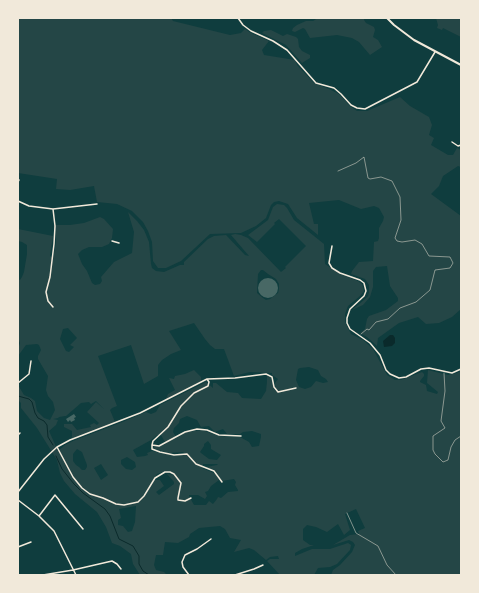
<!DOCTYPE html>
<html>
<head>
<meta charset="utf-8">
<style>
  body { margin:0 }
  #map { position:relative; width:479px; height:593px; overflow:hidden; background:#0f3d3e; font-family:Jost,sans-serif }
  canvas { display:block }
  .frame { position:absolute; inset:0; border:19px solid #f1e9da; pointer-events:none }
</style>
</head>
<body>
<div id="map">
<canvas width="479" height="593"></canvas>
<div class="frame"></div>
</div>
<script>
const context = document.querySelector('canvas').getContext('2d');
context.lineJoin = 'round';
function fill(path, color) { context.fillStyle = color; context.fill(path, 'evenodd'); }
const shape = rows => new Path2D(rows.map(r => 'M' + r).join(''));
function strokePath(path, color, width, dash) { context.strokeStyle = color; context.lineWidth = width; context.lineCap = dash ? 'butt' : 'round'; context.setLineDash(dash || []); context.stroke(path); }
const green = shape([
  [18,18,171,18,173,21,230,35,241,33,245,29,251,33,269,41,262,50,264,55,295,60,297,65,314,83,329,89,339,94,350,106,357,111,367,111,400,97,410,106,429,117,432,125,429,135,434,138,431,145,448,155,453,155,457,148,461,150,461,167,458,166,443,176,439,186,431,194,461,216,461,309,452,317,439,323,426,324,418,317,399,323,378,338,377,346,367,337,360,333,365,329,367,319,369,316,386,310,398,301,398,298,390,286,387,266,376,267,373,271,373,287,370,297,363,305,352,310,364,300,368,296,369,292,369,285,365,279,351,274,352,271,359,262,373,261,374,242,378,241,379,238,379,228,383,221,384,217,379,208,374,206,361,209,339,200,309,203,314,224,318,224,318,235,297,218,288,204,279,201,274,202,271,205,266,218,256,226,241,233,210,234,181,261,166,268,158,268,153,261,152,242,148,231,143,222,132,211,117,204,97,202,94,186,70,190,56,189,57,179,18,173],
  [318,18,364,18,364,20,366,23,374,27,375,30,373,37,378,40,382,47,370,55,359,42,352,38,337,35,310,38,305,29,303,28,295,32,292,31,293,28,297,25,306,21,313,21],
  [436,18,461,18,461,37,443,28,442,30,437,28,438,25],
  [271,30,283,36,287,34,296,37,298,39,299,47,302,51,310,55,310,58,302,63,286,45,262,33,264,31],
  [277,204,284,205,287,208,294,220,324,244,325,264,340,274,358,281,362,284,364,291,360,296,348,306,345,314,345,322,351,334,363,340,373,349,387,375,395,380,401,380,422,372,424,374,424,376,420,381,420,382,426,385,427,391,437,394,438,392,427,383,428,370,448,375,457,373,461,371,461,575,331,575,333,570,340,565,352,552,355,545,353,542,349,540,333,545,350,535,359,534,358,531,365,528,356,509,345,514,350,530,344,535,338,524,327,532,316,527,307,525,303,529,303,540,310,545,314,545,302,549,295,553,295,556,312,549,330,549,348,543,351,545,350,550,337,564,330,567,318,568,314,575,280,575,267,561,270,559,279,559,278,556,270,557,266,560,254,550,249,548,234,552,241,540,230,538,225,529,220,526,199,528,190,534,189,537,178,543,165,542,163,555,156,555,154,565,156,570,164,572,167,575,140,575,133,564,131,554,120,546,112,543,106,527,97,512,75,494,64,481,60,473,57,460,37,428,21,408,21,403,18,400,18,385,24,395,31,398,35,401,37,411,44,418,50,420,55,410,53,402,48,396,46,390,48,376,38,359,38,356,41,350,39,345,37,344,26,345,18,356,18,349,20,343,18,338,18,279,20,280,22,277,24,272,27,254,27,245,22,242,18,241,18,229,53,236,50,256,53,258,56,243,55,225,70,225,84,223,100,217,104,219,113,229,112,238,109,244,102,247,89,247,82,250,78,254,82,264,87,271,92,283,95,285,100,284,102,281,101,277,114,262,132,253,134,232,128,212,137,221,144,230,149,242,151,264,152,268,156,271,164,272,180,265,184,265,184,262,208,239,214,236,226,235,245,255,249,256,231,235,235,234,241,235,248,238,281,272,286,268,285,267,306,246,279,219,274,223,275,224,257,242,248,235,268,220,273,207],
  [261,270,263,270,268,274,276,279,279,284,279,289,278,293,270,299,266,300,263,298,257,293,258,274],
  [194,323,205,339,210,345,215,349,224,349,234,376,250,372,272,373,272,375,278,379,275,383,276,392,274,389,271,378,267,376,267,382,266,391,261,399,242,398,238,393,227,392,216,383,213,383,213,388,206,382,160,405,156,412,151,414,146,412,125,421,73,441,65,445,58,451,49,431,56,425,58,420,53,419,58,418,59,417,65,416,66,416,81,403,89,402,91,404,96,401,104,409,96,402,87,412,99,423,97,425,94,423,90,425,91,427,77,430,72,424,64,424,64,427,72,431,72,438,115,422,110,410,112,408,117,406,98,356,131,345,144,384,158,376,158,365,162,360,171,354,181,350,169,331],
  [68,328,77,338,70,345,74,347,69,352,66,351,60,339,63,329],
  [309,367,318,370,321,376,326,379,328,382,323,383,316,381,311,387,305,389,299,387,296,380,298,369,300,368],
  [187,416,197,420,201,427,209,426,215,432,223,429,227,434,240,434,243,432,252,431,261,434,261,437,259,446,252,447,249,442,240,437,219,436,202,430,186,432,175,439,176,437,173,432,174,428,179,423,180,419],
  [157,435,161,435,166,444,153,447,155,449,169,453,183,452,185,454,174,456,152,451,147,453,148,455,145,456,137,457,133,450,151,440],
  [208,441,211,445,211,449,221,455,217,460,209,459,201,453,200,452,204,446,204,444],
  [77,449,82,452,87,465,87,467,85,470,82,470,79,467,76,465,73,461,73,454],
  [127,457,135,462,136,467,132,470,126,469,121,464,121,460],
  [101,464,108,475,101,480,94,468],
  [203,464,218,464,217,465,206,467,215,470,222,481,234,479,236,482,235,485,238,490,238,491,228,492,221,498,218,497,217,499,213,504,209,501,206,505,194,505,189,496,189,495,198,495,205,499,207,496,205,492,208,491,211,486,219,480,216,474,202,468],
  [166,471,172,472,174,475,167,474,174,482,174,484,159,495,156,492,164,486,160,480,154,480,145,496,140,500,157,474],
  [136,506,135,522,132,531,128,532,123,526,118,525,118,520,121,518,119,509],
  [194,370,201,377,201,381,166,399,168,394,175,390,169,378,174,379,175,376,185,374]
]);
const water = shape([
  [390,335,393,335,395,338,395,343,392,346,384,347,383,341]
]);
const stream = shape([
  [18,396,29,399,32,402,35,413,38,418,44,421,47,425,48,437,53,445],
  [56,456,62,469,74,484,83,493,105,509,110,516,119,539,133,546,139,556,139,564,143,571,149,575]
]);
const building = shape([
  '258 288a10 10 0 1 1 20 0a10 10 0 1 1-20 0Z',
  [74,414,76,417,74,418,75,420,71,422,70,420,68,422,66,419]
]);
const path = shape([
  [338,171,356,163,364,157,368,178,370,179,381,177,392,181,400,197,401,220,395,238,397,241,402,242,415,240,422,244,429,256,450,257,453,263,450,268,435,270,430,290,416,302,400,308,388,319,376,322,369,330,367,329,361,334],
  [444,373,445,391,441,421,445,428,433,436,433,450,435,454,443,462,448,460,451,447,455,440,461,436],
  [347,513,356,533,378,546,387,565,396,575]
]);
const minor = shape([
  [238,18,243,25,251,31,273,41,287,50,316,83,334,88,341,94,351,105,357,108,365,109,417,82,435,52],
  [452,142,458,146,461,145],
  [18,182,19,180],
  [18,201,29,206,53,209,97,204],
  [112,241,119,243],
  [332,246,329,263,332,268,340,273,360,280,364,283,366,291,364,296,350,309,347,318,347,323,350,329,370,343,380,355,386,370,390,374,399,378,406,377,421,369,429,368,452,373,461,369],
  [53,307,48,301,46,292,50,277,54,244,55,226,53,209],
  [207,379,209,382,208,386,194,393,181,406,168,427,153,441,152,445,159,446,185,432,197,429,207,430,219,435,241,436],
  [18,383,29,374,31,361],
  [18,435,20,433],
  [152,445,152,449,160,452,174,455,187,454,196,464,214,471,222,482],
  [57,447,73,477,82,488,90,494,103,498,116,504,124,505,138,502,144,496,155,478,165,472,170,472,174,474,181,483,178,498,178,500,185,501,191,498],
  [18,492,44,459,57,447,70,440,140,413,207,379,235,378,266,374,272,377,274,387,278,392,296,388],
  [18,500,39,516,54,531,76,575],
  [39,516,55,495,83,529],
  [18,547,31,542],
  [43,575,73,570,112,561,117,564,121,569],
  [189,575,183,567,182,562,185,555,197,549,211,539],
  [235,575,254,569,263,565]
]);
const tertiary = shape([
  [387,18,394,25,414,40,461,65]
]);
fill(green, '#244646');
fill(water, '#0a2a2b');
strokePath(stream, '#0a2a2b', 1);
fill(building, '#486865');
strokePath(path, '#f1e9da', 0.5);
strokePath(minor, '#f1e9da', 1.5);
strokePath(tertiary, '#f1e9da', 2);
</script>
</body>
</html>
